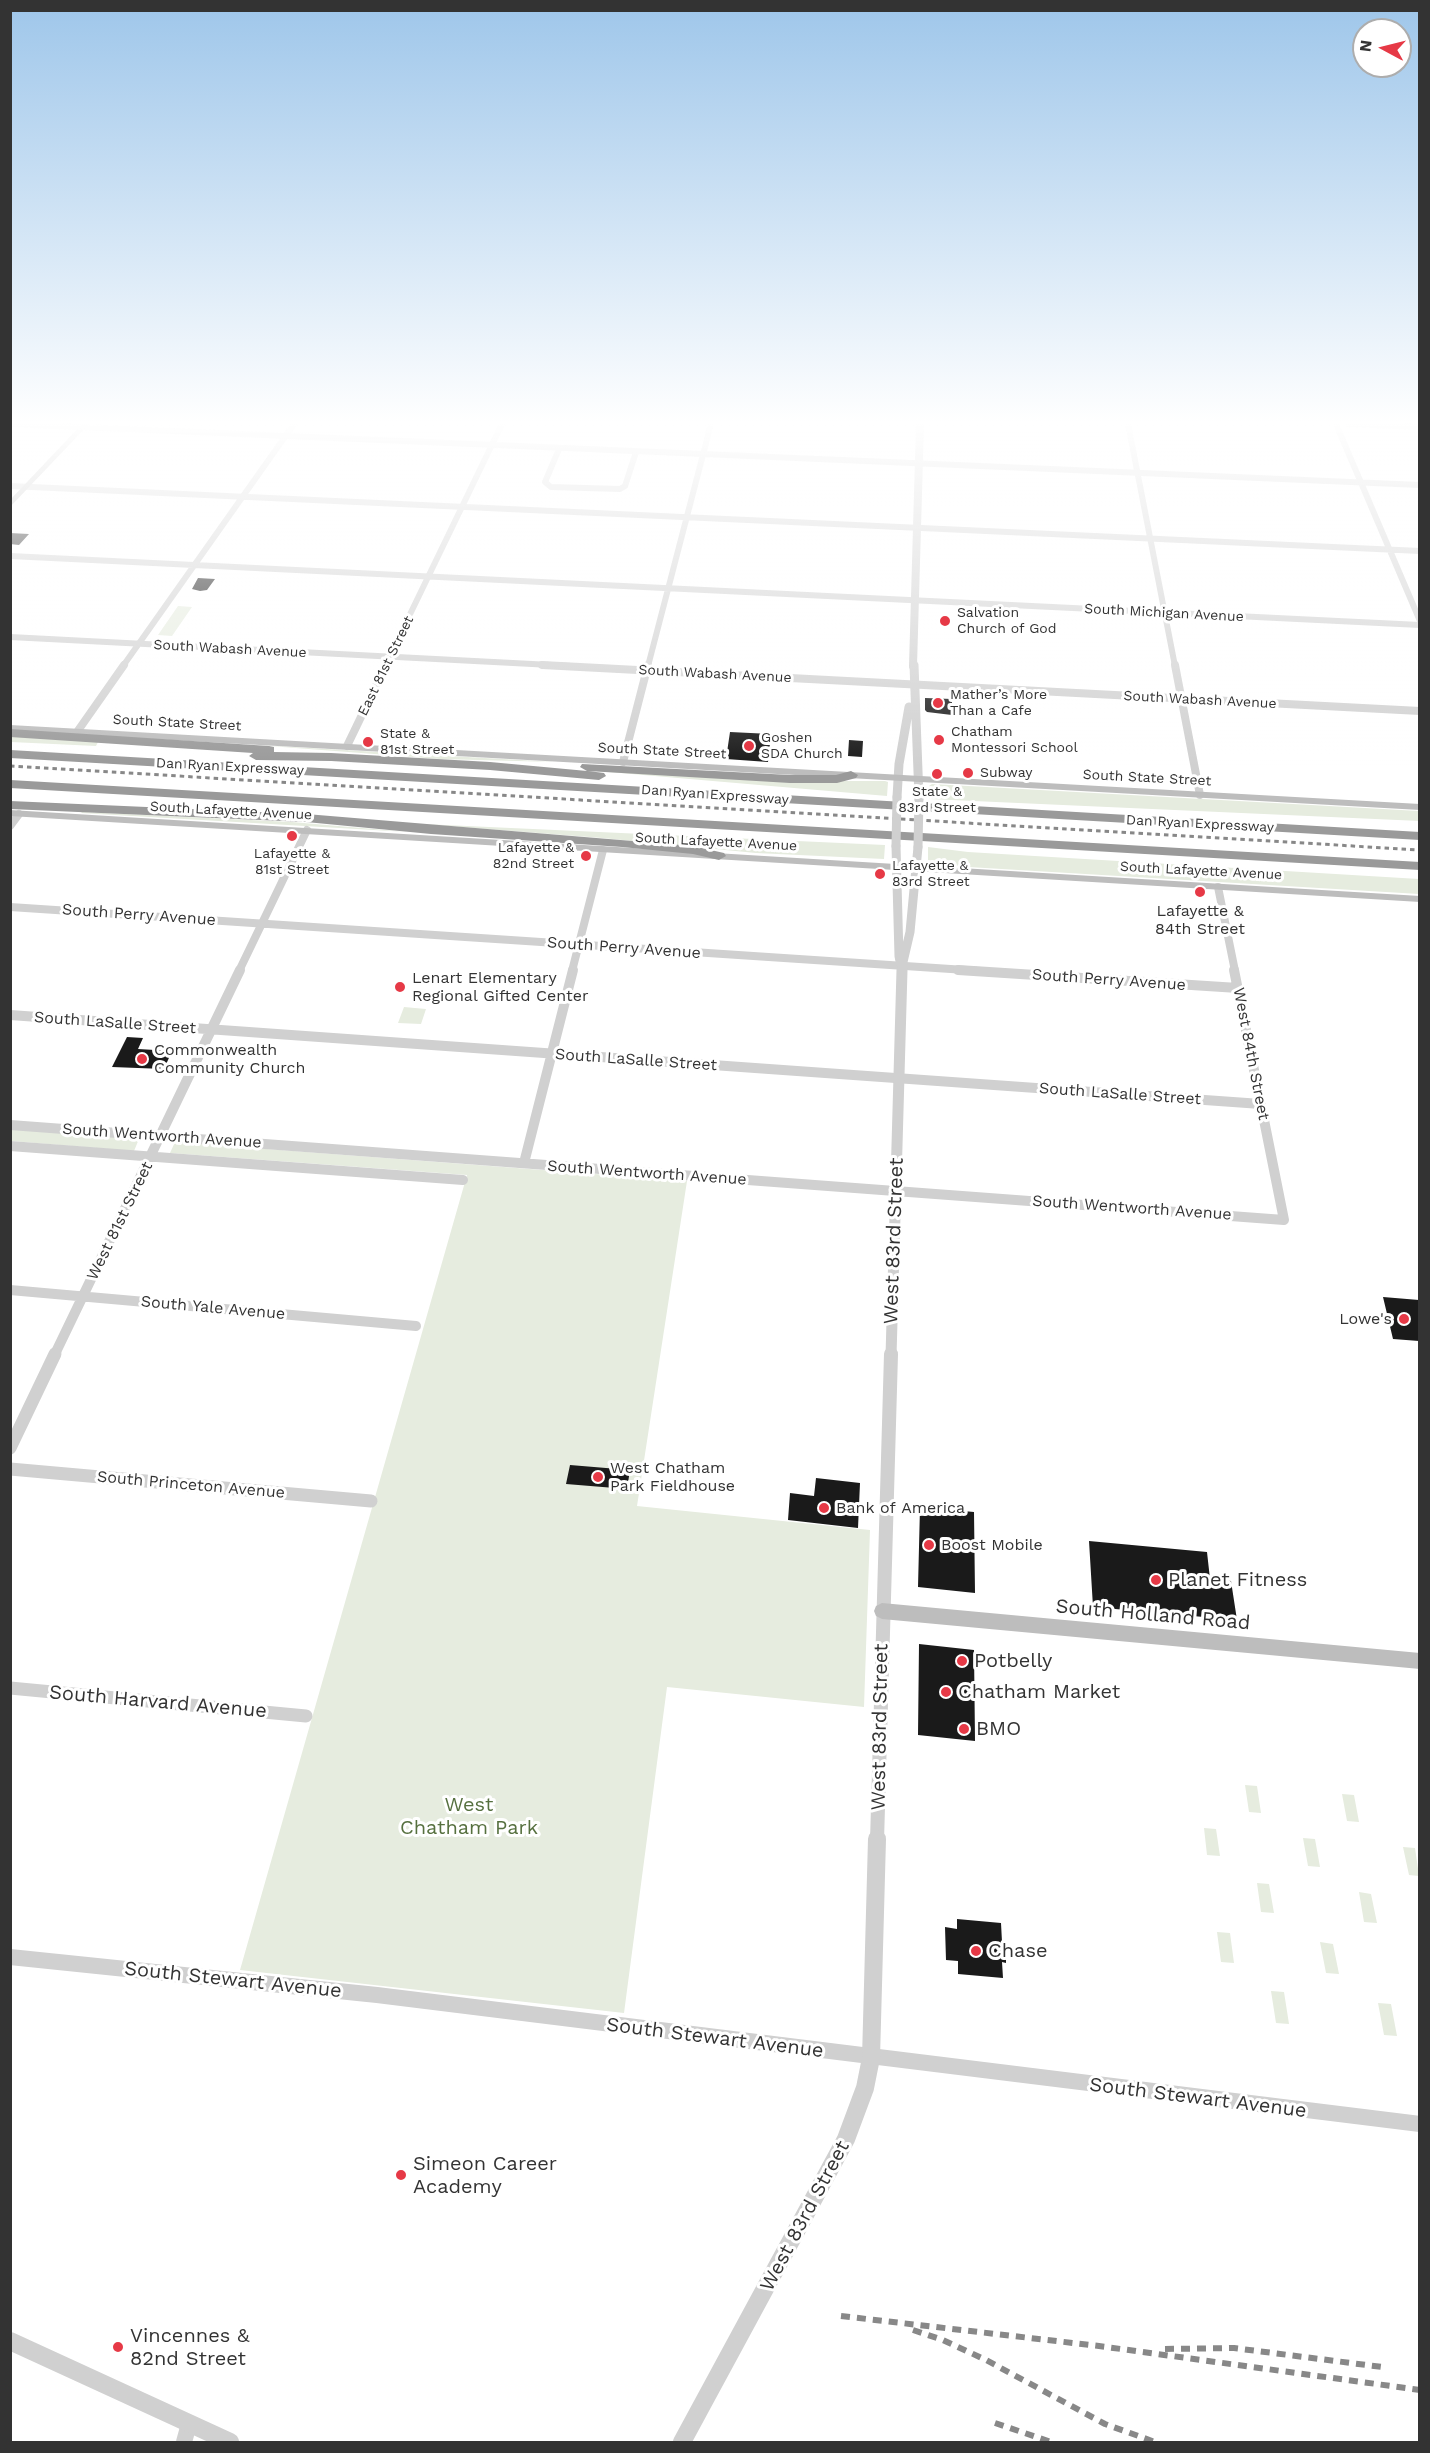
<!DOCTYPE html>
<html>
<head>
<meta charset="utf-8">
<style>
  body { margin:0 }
  #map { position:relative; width:1430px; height:2453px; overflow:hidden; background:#fff; font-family:"Work Sans",sans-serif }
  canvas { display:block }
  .frame { position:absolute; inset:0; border:12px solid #333; pointer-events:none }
  .north { position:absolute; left:1352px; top:18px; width:60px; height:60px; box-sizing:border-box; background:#fff; border:2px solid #adadad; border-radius:50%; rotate:277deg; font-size:16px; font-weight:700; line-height:24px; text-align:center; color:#333 }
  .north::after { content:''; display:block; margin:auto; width:21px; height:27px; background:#e63946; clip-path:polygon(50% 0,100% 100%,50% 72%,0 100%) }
</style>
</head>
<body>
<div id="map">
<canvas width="1430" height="2453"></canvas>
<div class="frame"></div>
<div class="north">N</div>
</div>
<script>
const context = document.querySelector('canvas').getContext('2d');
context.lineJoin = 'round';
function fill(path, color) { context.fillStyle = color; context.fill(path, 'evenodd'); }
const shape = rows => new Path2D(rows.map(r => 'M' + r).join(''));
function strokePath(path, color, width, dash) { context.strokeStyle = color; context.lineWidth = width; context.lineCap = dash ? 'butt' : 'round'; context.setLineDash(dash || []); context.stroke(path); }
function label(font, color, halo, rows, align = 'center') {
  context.font = font + ' "Work Sans",sans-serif'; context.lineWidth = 6; context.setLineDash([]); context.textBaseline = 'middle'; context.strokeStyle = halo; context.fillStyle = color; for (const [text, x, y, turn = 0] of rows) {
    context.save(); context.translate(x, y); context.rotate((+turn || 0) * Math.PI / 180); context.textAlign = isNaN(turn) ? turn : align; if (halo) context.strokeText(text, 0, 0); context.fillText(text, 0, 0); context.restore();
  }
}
const green = shape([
  [178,606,192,607,172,636,158,635],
  [11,736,98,742,96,746,11,742],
  [256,745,555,762,440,759],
  [585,770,786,781,885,781,888,782,887,796],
  [932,784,1419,811,1420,821,929,799,929,786],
  [82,812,292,822,408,832,81,813],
  [423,824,885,845,884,859,756,853,602,838],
  [928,847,968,852,1419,879,1419,894,935,865,928,862],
  [404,1007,426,1009,421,1024,398,1023],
  [10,1129,139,1139,134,1151,11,1141],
  [175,1142,687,1181,637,1506,870,1530,864,1707,667,1687,624,2013,240,1970,467,1175,170,1153],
  [1245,1785,1257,1786,1261,1813,1249,1812],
  [1342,1794,1354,1795,1359,1822,1347,1821],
  [1204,1828,1216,1829,1220,1856,1207,1855],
  [1303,1838,1315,1839,1320,1867,1308,1866],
  [1403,1847,1415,1848,1419,1876,1409,1875],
  [1257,1883,1269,1884,1274,1913,1261,1912],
  [1359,1892,1371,1894,1377,1923,1364,1922],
  [1217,1932,1230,1933,1234,1963,1221,1962],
  [1320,1942,1333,1944,1339,1974,1326,1973],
  [1271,1991,1284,1992,1289,2024,1276,2023],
  [1378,2003,1391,2004,1397,2036,1384,2035]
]);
const building = shape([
  [10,533,29,534,19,545,10,544],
  [198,578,215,579,207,590,200,591,192,589],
  [925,698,952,699,952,715,927,712,925,710],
  [730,732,771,734,768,762,726,759],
  [849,740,863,741,862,757,848,756],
  [127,1037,143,1038,138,1049,172,1051,164,1069,112,1067],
  [1383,1297,1419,1300,1419,1341,1393,1339],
  [570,1465,630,1470,627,1489,566,1484],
  [816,1478,860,1483,858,1528,788,1520,790,1493,814,1496],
  [920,1507,974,1512,975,1593,918,1587],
  [1089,1541,1207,1552,1210,1579,1231,1581,1237,1620,1093,1607],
  [919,1644,974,1650,975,1741,918,1735],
  [957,1919,1001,1923,1002,1942,1006,1943,1006,1963,1002,1962,1003,1978,958,1974,958,1961,946,1960,945,1927,957,1929]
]);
const minorFar4 = shape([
  [10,424,1420,485],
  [1128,424,1175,666],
  [1336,424,1420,621],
  [1348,424,1420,427],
  [559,449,545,482,551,487,620,489,625,486,636,452],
  [10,486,1420,551],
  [10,556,1420,625],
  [10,637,571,666],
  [123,666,294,424],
  [385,666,502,424],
  [648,666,711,424]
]);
const minorFar3 = shape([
  [542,665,1420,711],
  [1175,665,1200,795],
  [77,732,124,665],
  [347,746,386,665],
  [623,762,648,665],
  [10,826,19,814],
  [1218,887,1235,971],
  [10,907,981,971],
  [239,971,307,830],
  [572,971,603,850]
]);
const minorFar2 = shape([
  [958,970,1238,988],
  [10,1015,1261,1104],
  [10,1125,1284,1220,1234,970],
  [10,1146,463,1180],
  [524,1163,573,970],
  [10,1290,416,1326],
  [54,1356,240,970]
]);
const minorFar1 = shape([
  [10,1448,55,1354],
  [10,1469,371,1501],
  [10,1688,306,1716]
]);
const minor = shape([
  [10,1957,377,1995,1420,2124],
  [184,2442,189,2424]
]);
const tertiaryFar4 = shape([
  [913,666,920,424]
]);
const tertiaryFar3 = shape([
  [914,665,919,798],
  [897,797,899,764,909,707],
  [896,846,899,956,902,971],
  [903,962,910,932,918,847]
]);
const tertiaryFar2 = shape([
  [891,1356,902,970]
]);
const tertiaryFar1 = shape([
  [877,1841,891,1354]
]);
const tertiary = shape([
  [10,2341,230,2442],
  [682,2442,846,2139,865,2088,871,2058,877,1839]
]);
const secondary = shape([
  [82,424,89,424,10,507,10,500,82,424],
  [10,725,1420,804,1420,810,10,731,10,725],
  [10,810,1420,896,1420,902,10,816,10,810],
  [882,1603,1420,1653,1420,1669,882,1619,876,1616,874,1611,876,1606,882,1603]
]);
const motorway = shape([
  [10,729,269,746,274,747,274,752,331,753,490,762,587,771,580,767,582,764,790,775,836,775,851,771,858,775,856,778,837,783,790,783,588,771,604,773,606,776,599,780,490,770,331,761,256,760,249,756,253,753,10,737,10,729],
  [10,750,1420,832,1420,840,10,758,10,750],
  [10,780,1420,862,1420,870,10,788,10,780],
  [10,801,306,814,693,846,724,853,726,856,719,860,693,854,622,847,431,834,306,822,10,809,10,801]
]);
const railFar1 = shape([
  [10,766,1420,850]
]);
const rail = shape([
  [841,2316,1099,2346,1420,2390],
  [913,2330,943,2340,986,2360,1105,2424,1155,2442],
  [1165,2349,1234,2348,1382,2367],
  [995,2423,1051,2442]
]);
const tertiaryBridge = shape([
  [896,846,897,797],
  [918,847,919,798]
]);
const markers = [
  [945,621,6,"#e63946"],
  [938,703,6,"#e63946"],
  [939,740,6,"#e63946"],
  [368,742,6,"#e63946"],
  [749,746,6,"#e63946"],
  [968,773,6,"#e63946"],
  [937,774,6,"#e63946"],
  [292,836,6,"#e63946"],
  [586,856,6,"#e63946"],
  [880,874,6,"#e63946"],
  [1200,892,6,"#e63946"],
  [400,987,6,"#e63946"],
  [142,1059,6,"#e63946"],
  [1404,1319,6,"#e63946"],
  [598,1477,6,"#e63946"],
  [824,1508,6,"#e63946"],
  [929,1545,6,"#e63946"],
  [1156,1580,6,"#e63946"],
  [962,1661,6,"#e63946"],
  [946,1692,6,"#e63946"],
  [964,1729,6,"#e63946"],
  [976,1951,6,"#e63946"],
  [401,2175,6,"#e63946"],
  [118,2347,6,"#e63946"]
];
const farPoinames = [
  ["Salvation",957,613],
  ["Church of God",957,629],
  ["Mather’s More",950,695],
  ["Than a Cafe",950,711],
  ["Chatham",951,732],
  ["Montessori School",951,748],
  ["State &",380,734],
  ["81st Street",380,750],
  ["Goshen",761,738],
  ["SDA Church",761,754],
  ["Subway",980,773],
  ["State &",937,792,"center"],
  ["83rd Street",937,808,"center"],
  ["Lafayette &",574,848,"right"],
  ["82nd Street",574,864,"right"],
  ["Lafayette &",292,854,"center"],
  ["81st Street",292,870,"center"],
  ["Lafayette &",892,866],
  ["83rd Street",892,882]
];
const farStreetnames = [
  ["South Michigan Avenue",1164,613,3],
  ["South Wabash Avenue",230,649,3],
  ["East 81st Street",386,666,-64],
  ["South Wabash Avenue",715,674,3],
  ["South Wabash Avenue",1200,700,3],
  ["South State Street",177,723,3],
  ["South State Street",662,751,3],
  ["Dan Ryan Expressway",230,767,3],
  ["South State Street",1147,778,3],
  ["Dan Ryan Expressway",715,795,4],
  ["South Lafayette Avenue",231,811,3],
  ["Dan Ryan Expressway",1200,824,3],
  ["South Lafayette Avenue",716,842,3],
  ["South Lafayette Avenue",1201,871,3]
];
const poiNames = [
  ["Lafayette &",1200,911,"center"],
  ["84th Street",1200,929,"center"],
  ["Lenart Elementary",412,978],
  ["Regional Gifted Center",412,996],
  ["Commonwealth",154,1050],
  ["Community Church",154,1068],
  ["Lowe's",1392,1319,"right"],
  ["West Chatham",610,1468],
  ["Park Fieldhouse",610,1486],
  ["Bank of America",836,1508],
  ["Boost Mobile",941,1545]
];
const streetNames = [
  ["South Perry Avenue",139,915,4],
  ["South Perry Avenue",624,948,4],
  ["South Perry Avenue",1109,980,4],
  ["South LaSalle Street",115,1023,4],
  ["West 84th Street",1251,1054,79],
  ["South LaSalle Street",636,1060,4],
  ["South LaSalle Street",1120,1094,4],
  ["South Wentworth Avenue",162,1136,4],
  ["South Wentworth Avenue",647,1173,4],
  ["South Wentworth Avenue",1132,1208,4],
  ["West 81st Street",120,1221,-64],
  ["South Yale Avenue",213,1308,5],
  ["South Princeton Avenue",191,1485,5]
];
const nearStreetnames = [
  ["West 83rd Street",894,1241,-88],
  ["South Holland Road",1153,1615,5],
  ["South Harvard Avenue",158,1702,5],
  ["West 83rd Street",880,1727,-89],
  ["South Stewart Avenue",233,1980,6],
  ["South Stewart Avenue",715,2038,7],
  ["South Stewart Avenue",1198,2098,7],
  ["West 83rd Street",805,2216,-62]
];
const nearPoinames = [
  ["Planet Fitness",1168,1580],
  ["Potbelly",974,1661],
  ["Chatham Market",958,1692],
  ["BMO",976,1729],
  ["Chase",988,1951],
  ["Simeon Career",413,2164],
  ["Academy",413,2187],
  ["Vincennes &",130,2336],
  ["82nd Street",130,2359]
];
const nearParknames = [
  ["West",469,1805],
  ["Chatham Park",469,1828]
];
fill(green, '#e6ecdf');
fill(building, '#1a1a1a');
strokePath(minorFar4, '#d0d0d0', 6);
strokePath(minorFar3, '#d0d0d0', 8);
strokePath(minorFar2, '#d0d0d0', 10);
strokePath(minorFar1, '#d0d0d0', 13);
strokePath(minor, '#d0d0d0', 16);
strokePath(tertiaryFar4, '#d0d0d0', 8);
strokePath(tertiaryFar3, '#d0d0d0', 9);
strokePath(tertiaryFar2, '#d0d0d0', 11);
strokePath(tertiaryFar1, '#d0d0d0', 14);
strokePath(tertiary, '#d0d0d0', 18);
fill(secondary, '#bdbdbd');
fill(motorway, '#9a9a9a');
strokePath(railFar1, '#888', 3, [4.5, 4]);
strokePath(rail, '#888', 6, [9, 7]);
strokePath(tertiaryBridge, '#d0d0d0', 9);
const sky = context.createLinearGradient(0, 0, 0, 768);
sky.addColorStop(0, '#9ec6ea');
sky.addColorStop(0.55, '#fff');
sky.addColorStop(1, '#ffffff00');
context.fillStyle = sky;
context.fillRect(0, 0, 1430, 768);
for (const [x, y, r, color] of markers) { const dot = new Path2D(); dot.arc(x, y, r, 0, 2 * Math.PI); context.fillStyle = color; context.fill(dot); strokePath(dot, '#fff', 2); }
label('14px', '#333', '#fff', farPoinames, 'left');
label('14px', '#333', '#fff', farStreetnames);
label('16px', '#333', '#fff', poiNames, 'left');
label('16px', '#333', '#fff', streetNames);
label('20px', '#333', '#fff', nearStreetnames);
label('20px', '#333', '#fff', nearPoinames, 'left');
label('20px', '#56703f', '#fff', nearParknames);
</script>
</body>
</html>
